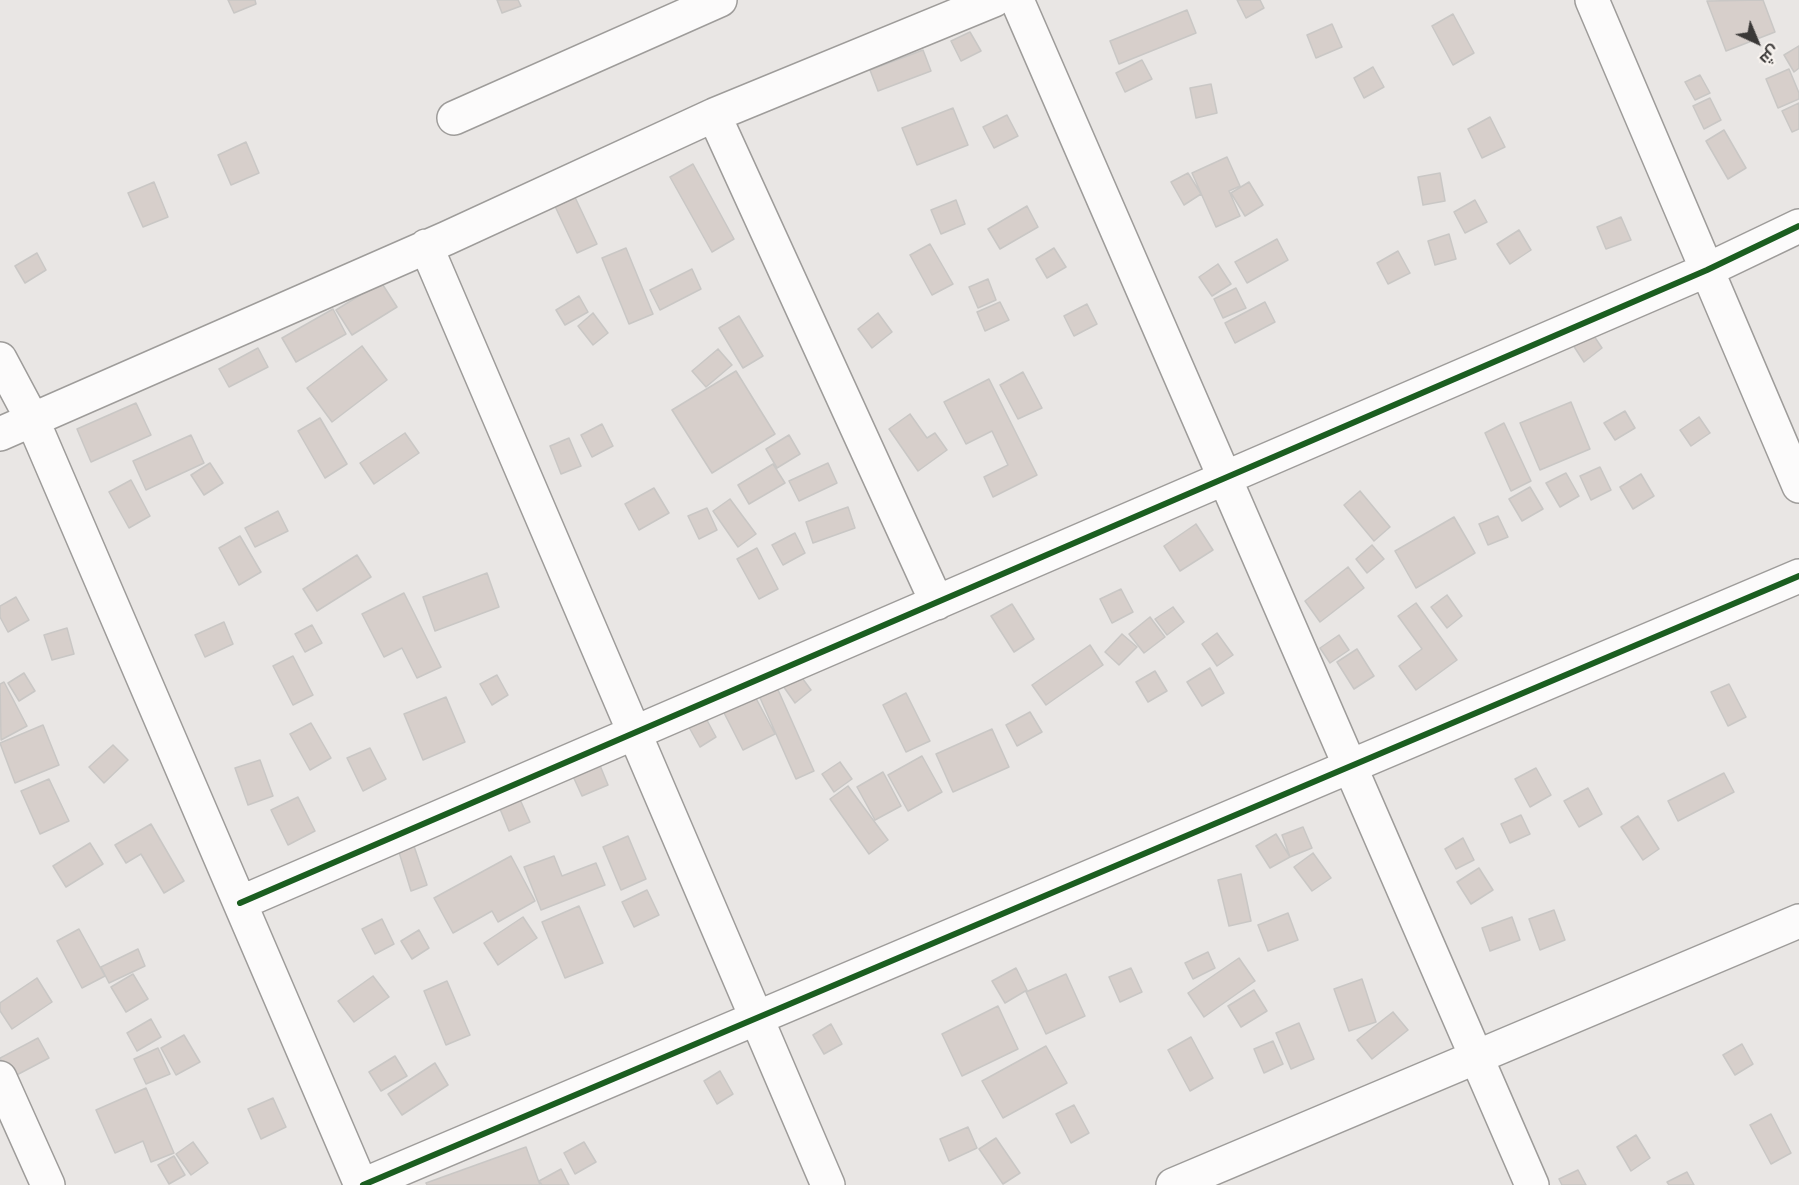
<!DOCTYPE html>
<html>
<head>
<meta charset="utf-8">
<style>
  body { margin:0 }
  #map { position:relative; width:1799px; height:1185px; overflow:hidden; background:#e9e6e4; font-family:Poppins,Cairo,sans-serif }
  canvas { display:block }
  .north { position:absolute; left:1727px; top:12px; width:60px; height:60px; -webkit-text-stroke:4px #f8f3ef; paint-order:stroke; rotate:136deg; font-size:16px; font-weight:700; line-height:24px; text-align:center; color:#3a3837 }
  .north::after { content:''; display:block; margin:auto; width:21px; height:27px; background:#3a3837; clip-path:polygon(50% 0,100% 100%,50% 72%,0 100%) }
</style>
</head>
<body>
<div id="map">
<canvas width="1799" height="1185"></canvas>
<div class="north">ش</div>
</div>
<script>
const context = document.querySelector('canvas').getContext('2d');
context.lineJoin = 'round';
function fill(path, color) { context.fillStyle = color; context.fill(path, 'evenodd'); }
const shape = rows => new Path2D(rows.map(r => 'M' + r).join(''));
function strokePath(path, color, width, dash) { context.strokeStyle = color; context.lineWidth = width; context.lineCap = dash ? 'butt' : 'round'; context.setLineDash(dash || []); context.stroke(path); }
const building = shape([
  [228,0,255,0,256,4,234,13,228,0],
  [497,0,518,0,521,6,502,13,497,0],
  [1237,0,1260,0,1264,8,1246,18,1237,0],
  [1763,0,1775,32,1726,51,1707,1,1763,0],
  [1187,10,1196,33,1119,64,1110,41,1187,10],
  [1453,14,1474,53,1453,65,1432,26,1453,14],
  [1332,24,1342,47,1316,58,1307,35,1332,24],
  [970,32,981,51,961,61,951,41,970,32],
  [1799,46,1799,68,1794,72,1784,55,1799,46],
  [923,50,931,71,878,91,870,70,923,50],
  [1142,60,1152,79,1125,92,1116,73,1142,60],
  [1373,67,1384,87,1364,98,1354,78,1373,67],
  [1789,69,1799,93,1799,99,1778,108,1766,79,1789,69],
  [1700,75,1710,93,1695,100,1685,82,1700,75],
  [1211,84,1217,113,1196,118,1190,88,1211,84],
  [1710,98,1721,120,1704,129,1693,106,1710,98],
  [1799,103,1799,129,1792,132,1782,111,1799,103],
  [953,108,968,145,917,165,902,128,953,108],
  [1007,115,1018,136,994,148,983,127,1007,115],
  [1490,117,1505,147,1482,158,1468,129,1490,117],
  [1724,130,1746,168,1728,179,1706,141,1724,130],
  [246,142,259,173,231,185,218,155,246,142],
  [1227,157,1240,186,1229,191,1240,216,1216,227,1192,173,1227,157],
  [693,164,734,239,712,252,670,177,693,164],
  [1188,173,1201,194,1184,205,1171,182,1188,173],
  [1440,173,1445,201,1423,205,1418,177,1440,173],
  [154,182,168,217,143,227,128,193,154,182],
  [1249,182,1263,205,1245,216,1231,193,1249,182],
  [573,193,597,244,577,253,553,202,573,193],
  [956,200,965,224,941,234,931,210,956,200],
  [1475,200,1487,222,1465,233,1454,212,1475,200],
  [1027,206,1038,227,1000,249,988,229,1027,206],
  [1621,217,1631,240,1606,249,1597,227,1621,217],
  [1519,230,1531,250,1510,264,1497,244,1519,230],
  [1449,234,1456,259,1435,265,1428,241,1449,234],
  [1277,239,1288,260,1247,283,1235,262,1277,239],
  [930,244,953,284,932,295,910,255,930,244],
  [626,248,653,314,629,324,602,258,626,248],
  [1054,248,1066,267,1047,278,1036,259,1054,248],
  [1398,251,1410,273,1388,284,1377,263,1398,251],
  [37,253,46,270,25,283,15,266,37,253],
  [1218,264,1231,284,1212,296,1199,277,1218,264],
  [692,269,701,289,660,310,650,290,692,269],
  [988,279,996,300,978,308,969,287,988,279],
  [381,282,397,307,352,335,336,310,381,282],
  [1236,288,1246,308,1223,318,1214,299,1236,288],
  [579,296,588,312,565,325,556,310,579,296],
  [1000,302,1009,320,985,331,977,312,1000,302],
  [1265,302,1275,322,1235,343,1225,323,1265,302],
  [1087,304,1097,324,1074,336,1064,316,1087,304],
  [333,309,346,334,296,362,282,338,333,309],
  [593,313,608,333,593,345,578,326,593,313],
  [878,313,892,332,872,348,858,329,878,313],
  [739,316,763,356,743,368,719,328,739,316],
  [1592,333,1602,348,1584,362,1573,345,1592,333],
  [362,346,387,380,332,422,307,388,362,346],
  [258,348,268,367,229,387,219,369,258,348],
  [718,349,732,365,706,387,692,371,718,349],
  [736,371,775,434,712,473,672,410,736,371],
  [1023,372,1042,408,1018,419,1000,385,1023,372],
  [989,379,1037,475,993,497,984,477,1008,465,992,431,966,444,944,402,989,379],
  [1571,402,1590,449,1540,470,1520,423,1571,402],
  [136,403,151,435,91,462,77,429,136,403],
  [1625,411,1635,428,1615,440,1604,423,1625,411],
  [910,414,927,438,935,433,947,450,918,471,889,429,910,414],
  [1699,417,1710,433,1691,446,1680,430,1699,417],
  [320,418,347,464,325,478,298,431,320,418],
  [1504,423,1531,481,1511,491,1485,433,1504,423],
  [602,424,613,446,592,457,581,435,602,424],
  [405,433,419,453,374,484,360,463,405,433],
  [191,435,204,463,146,490,133,461,191,435],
  [789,435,800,454,777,468,766,449,789,435],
  [569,438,581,466,561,474,550,446,569,438],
  [210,463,223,483,204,495,191,475,210,463],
  [828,463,837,483,799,501,789,481,828,463],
  [773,464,785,483,749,504,738,485,773,464],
  [1600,467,1611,490,1591,500,1580,476,1600,467],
  [1566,473,1579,496,1560,507,1546,483,1566,473],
  [1641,474,1654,496,1633,509,1620,487,1641,474],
  [131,480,150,516,129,528,109,492,131,480],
  [1530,487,1543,509,1522,521,1509,499,1530,487],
  [654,488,669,513,639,530,625,504,654,488],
  [1360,491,1390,527,1374,541,1344,505,1360,491],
  [730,499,756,534,738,547,713,511,730,499],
  [848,507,855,528,813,543,806,522,848,507],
  [707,508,717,530,699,539,688,516,707,508],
  [278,511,288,531,255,547,245,528,278,511],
  [1498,516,1508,537,1488,545,1479,524,1498,516],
  [1454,517,1475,553,1416,588,1395,551,1454,517],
  [1196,524,1213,550,1180,571,1164,546,1196,524],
  [795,533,805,553,783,565,772,545,795,533],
  [240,536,261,572,239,585,219,548,240,536],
  [1372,545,1384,559,1367,573,1356,559,1372,545],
  [757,548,778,589,759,599,737,559,757,548],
  [357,555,371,577,317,611,303,589,357,555],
  [1348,567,1364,588,1320,622,1305,601,1348,567],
  [487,573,499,607,435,631,423,597,487,573],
  [1121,589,1133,612,1112,623,1100,599,1121,589],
  [404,593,441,667,417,678,402,648,384,657,362,614,404,593],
  [1447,595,1462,616,1447,628,1431,607,1447,595],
  [16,597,29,620,8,632,0,617,0,606,16,597],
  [1416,603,1457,660,1416,690,1399,666,1422,649,1398,616,1416,603],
  [1012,604,1034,639,1014,652,991,616,1012,604],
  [1173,607,1184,622,1167,635,1155,619,1173,607],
  [1150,617,1165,637,1144,653,1129,634,1150,617],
  [224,622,233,644,205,657,195,635,224,622],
  [312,625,322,643,305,652,295,634,312,625],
  [67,628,74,654,52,660,44,635,67,628],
  [1217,633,1233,655,1217,666,1202,644,1217,633],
  [1122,634,1137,647,1119,665,1105,652,1122,634],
  [1339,635,1349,650,1330,663,1320,648,1339,635],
  [1090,645,1103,665,1046,705,1032,685,1090,645],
  [1357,649,1374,676,1354,689,1337,662,1357,649],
  [293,656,313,695,293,705,273,666,293,656],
  [1210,668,1224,693,1202,706,1187,682,1210,668],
  [797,671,811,690,795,703,781,683,797,671],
  [1155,671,1167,691,1148,702,1136,682,1155,671],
  [24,673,35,691,19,701,8,683,24,673],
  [497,675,508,695,492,705,480,684,497,675],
  [4,682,27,726,1,740,0,684,4,682],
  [775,683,814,771,796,779,757,691,775,683],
  [1729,684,1746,717,1728,726,1711,692,1729,684],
  [750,687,775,734,743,750,719,703,750,687],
  [906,693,930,741,906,752,883,705,906,693],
  [446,697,465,742,423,760,404,714,446,697],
  [702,711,716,737,700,747,685,720,702,711],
  [1030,712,1042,732,1017,746,1006,725,1030,712],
  [311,723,331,758,310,770,290,734,311,723],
  [43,725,59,765,15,783,0,743,43,725],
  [992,729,1009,767,953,792,936,754,992,729],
  [113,745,128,760,104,783,89,767,113,745],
  [370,748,386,779,363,791,347,758,370,748],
  [922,756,942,792,908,811,888,775,922,756],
  [260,760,273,796,248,805,235,768,260,760],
  [840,762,852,779,834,792,822,774,840,762],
  [599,763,608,785,582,796,572,774,599,763],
  [1536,768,1551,795,1530,807,1515,779,1536,768],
  [883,772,901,806,875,820,857,787,883,772],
  [1724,773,1734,792,1678,821,1668,801,1724,773],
  [49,779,69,821,40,834,21,791,49,779],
  [848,786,888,840,869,854,830,799,848,786],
  [1588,788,1602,814,1579,827,1564,801,1588,788],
  [518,795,530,822,509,831,498,804,518,795],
  [298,797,315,831,288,845,271,810,298,797],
  [1521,815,1530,834,1510,843,1501,824,1521,815],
  [1638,816,1659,849,1643,860,1621,827,1638,816],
  [151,824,184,881,164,893,141,854,126,863,115,845,151,824],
  [1303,827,1312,848,1290,857,1282,835,1303,827],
  [1276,834,1290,857,1270,868,1256,846,1276,834],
  [628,836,646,879,621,890,603,847,628,836],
  [1463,838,1474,860,1456,869,1445,849,1463,838],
  [90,843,103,864,66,887,53,866,90,843],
  [413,843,427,885,411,891,398,849,413,843],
  [1313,853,1331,878,1312,891,1294,867,1313,853],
  [511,856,535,901,498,922,492,911,453,933,434,898,511,856],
  [554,856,562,876,596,863,605,885,541,910,524,867,554,856],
  [1479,868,1493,890,1471,904,1457,882,1479,868],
  [1241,874,1251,921,1229,926,1218,880,1241,874],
  [647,890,659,915,634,927,622,902,647,890],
  [579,906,603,963,565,978,542,922,579,906],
  [1554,910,1565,940,1540,950,1529,919,1554,910],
  [1288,913,1298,940,1268,951,1258,925,1288,913],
  [523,917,537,938,498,965,484,943,523,917],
  [1512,917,1520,940,1490,951,1482,928,1512,917],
  [382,919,394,944,375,954,362,929,382,919],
  [79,929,105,976,82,988,57,941,79,929],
  [419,930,429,948,412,959,401,941,419,930],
  [138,949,145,966,109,983,101,967,138,949],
  [1208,952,1215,968,1193,979,1185,963,1208,952],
  [1239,958,1255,981,1204,1017,1188,993,1239,958],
  [1016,968,1027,990,1005,1003,992,981,1016,968],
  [1131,968,1142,992,1120,1002,1109,977,1131,968],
  [133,974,148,999,126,1012,111,987,133,974],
  [1066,974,1085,1016,1046,1034,1026,992,1066,974],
  [373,976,389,997,354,1022,338,1001,373,976],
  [37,978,52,1002,12,1029,0,1011,0,1003,37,978],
  [1362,979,1376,1022,1349,1031,1334,989,1362,979],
  [447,981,470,1035,446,1045,424,991,447,981],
  [1254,990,1267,1011,1241,1027,1228,1006,1254,990],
  [998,1006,1018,1049,962,1076,942,1034,998,1006],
  [1393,1012,1408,1030,1372,1059,1357,1040,1393,1012],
  [151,1019,161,1037,137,1051,127,1033,151,1019],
  [1299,1023,1314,1059,1291,1069,1276,1033,1299,1023],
  [831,1024,842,1044,824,1054,813,1035,831,1024],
  [184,1035,200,1062,176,1075,161,1048,184,1035],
  [1191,1037,1213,1078,1190,1091,1168,1050,1191,1037],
  [38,1038,49,1058,11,1078,0,1058,38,1038],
  [1273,1041,1283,1064,1264,1073,1254,1049,1273,1041],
  [1742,1044,1753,1064,1735,1075,1723,1055,1742,1044],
  [1046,1046,1067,1083,1003,1118,982,1081,1046,1046],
  [158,1048,170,1074,146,1084,134,1059,158,1048],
  [395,1056,407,1076,381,1091,369,1072,395,1056],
  [435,1063,448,1085,402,1115,388,1094,435,1063],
  [720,1071,733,1094,717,1104,704,1081,720,1071],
  [146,1088,174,1153,151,1162,143,1141,115,1153,96,1110,146,1088],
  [273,1098,286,1127,261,1139,248,1109,273,1098],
  [1074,1105,1089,1133,1071,1143,1056,1114,1074,1105],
  [1771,1114,1791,1153,1771,1164,1750,1125,1771,1114],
  [968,1127,977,1148,949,1161,940,1139,968,1127],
  [1636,1135,1650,1158,1631,1171,1617,1147,1636,1135],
  [996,1138,1020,1173,1003,1184,979,1149,996,1138],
  [193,1142,208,1163,191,1175,176,1154,193,1142],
  [584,1142,596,1162,575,1174,564,1153,584,1142],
  [526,1147,540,1185,427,1185,426,1183,526,1147],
  [174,1156,185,1175,169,1184,158,1165,174,1156],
  [561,1169,569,1185,542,1185,539,1181,561,1169],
  [1578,1170,1586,1185,1562,1185,1559,1179,1578,1170],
  [1687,1172,1694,1185,1669,1185,1667,1182,1687,1172]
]);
const minor = shape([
  [1017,0,1532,1185],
  [1592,0,1799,486],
  [714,115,937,603],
  [454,118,720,0],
  [426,246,828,1185],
  [0,359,32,419,361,1185],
  [0,434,447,238,714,115,994,0],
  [240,903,1707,270,1799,226],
  [0,1078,48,1185],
  [363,1185,1799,576],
  [1173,1185,1799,921]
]);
const cycleway = shape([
  [240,903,1707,270,1799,226],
  [363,1185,1799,576]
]);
fill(building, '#d7cfcb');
strokePath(building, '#c9c7c5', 1.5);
strokePath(minor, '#9e9c9a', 36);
strokePath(minor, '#fcfbfb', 33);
strokePath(cycleway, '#1b5e20', 6);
</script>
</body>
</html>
